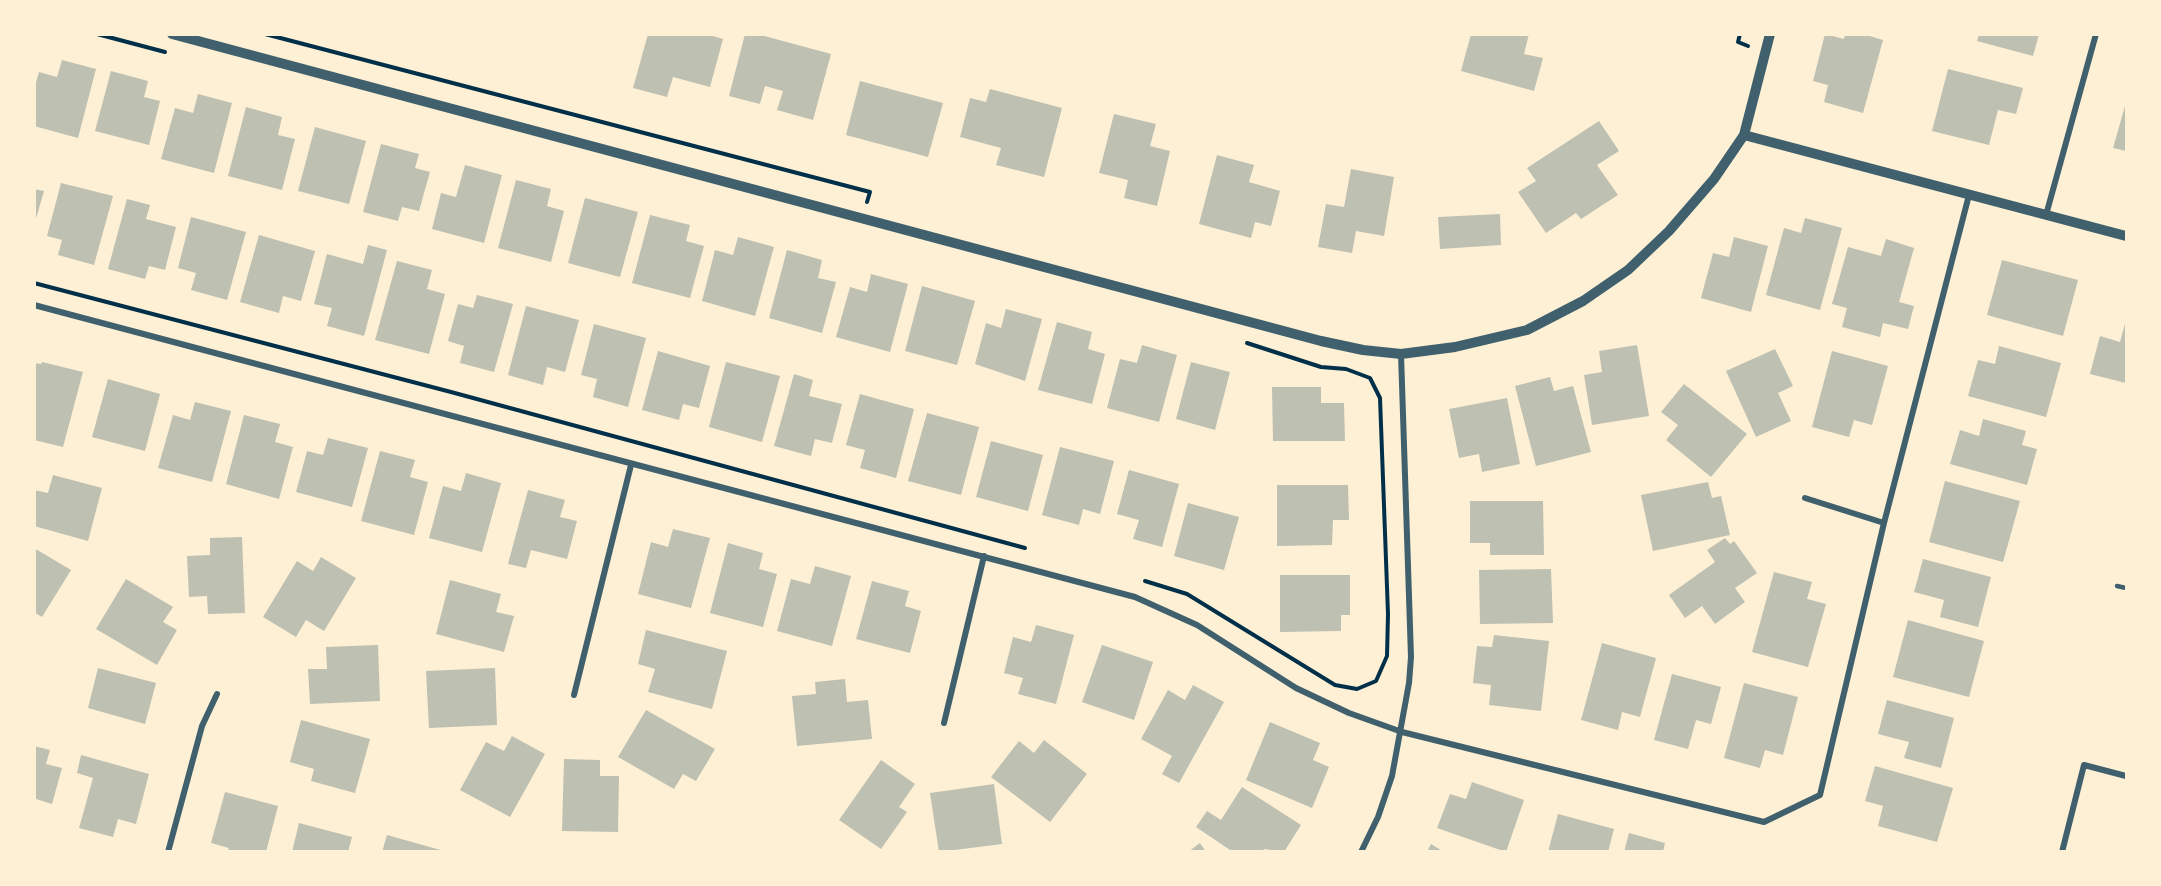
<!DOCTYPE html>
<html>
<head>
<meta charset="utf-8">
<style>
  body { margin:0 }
  #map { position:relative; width:2161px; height:886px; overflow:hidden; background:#fdf0d5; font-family:"Source Sans 3",sans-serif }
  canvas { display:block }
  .frame { position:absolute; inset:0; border:36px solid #fdf0d5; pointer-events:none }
</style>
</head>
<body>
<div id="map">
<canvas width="2161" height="886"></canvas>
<div class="frame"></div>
</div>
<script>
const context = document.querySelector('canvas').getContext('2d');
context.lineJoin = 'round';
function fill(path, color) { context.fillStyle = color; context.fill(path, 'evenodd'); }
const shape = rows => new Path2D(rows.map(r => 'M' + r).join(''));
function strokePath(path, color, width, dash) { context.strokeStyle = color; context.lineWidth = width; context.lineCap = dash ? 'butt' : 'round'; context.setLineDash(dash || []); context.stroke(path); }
const building = shape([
  [648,34,706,34,723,39,710,87,673,77,667,97,633,88],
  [745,34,757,34,831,54,813,120,777,110,783,91,765,86,760,104,729,96],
  [1471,34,1529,34,1524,54,1543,58,1534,91,1461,71],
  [1825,34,1844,39,1845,34,1863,34,1883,40,1863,113,1824,102,1828,85,1813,81],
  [1979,34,2039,34,2033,56,1977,41],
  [62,60,96,69,78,138,34,126,34,89,39,72,57,77],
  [1948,69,2023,88,2016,114,1998,110,1989,145,1932,131],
  [111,71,148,81,144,97,160,101,149,145,95,131],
  [860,81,943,103,928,157,846,135],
  [990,89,1062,108,1044,177,996,165,1001,148,960,137,970,98,986,102],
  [198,94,232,103,214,173,161,159,175,108,193,113],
  [2125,106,2126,106,2126,151,2113,148],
  [246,107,282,117,278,135,295,139,282,190,228,176],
  [1114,114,1156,124,1150,146,1170,151,1157,206,1124,198,1128,180,1099,173],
  [1599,121,1619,151,1597,165,1618,195,1581,219,1576,213,1546,233,1518,192,1536,181,1527,168],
  [315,127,366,141,349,204,298,191],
  [381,144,419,154,415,168,430,172,419,211,402,207,398,221,363,212],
  [1217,155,1254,165,1249,182,1280,191,1271,226,1255,222,1251,238,1199,224],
  [465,165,502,175,484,243,432,229,441,193,456,197],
  [1351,169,1394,177,1384,236,1356,231,1352,253,1318,247,1326,204,1344,207],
  [516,180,551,189,547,206,564,211,551,262,498,248],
  [61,183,113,196,94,265,58,255,62,240,47,236],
  [34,189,44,191,35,222,34,222],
  [585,198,638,212,620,277,568,263],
  [127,199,150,205,146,219,176,227,165,270,149,266,145,279,108,269],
  [1500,214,1501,245,1440,249,1438,217],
  [650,215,690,225,686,241,704,246,690,298,632,283],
  [191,217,246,232,227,300,191,290,196,273,178,268],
  [1805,218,1842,228,1820,310,1766,295,1784,228,1801,233],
  [259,235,315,251,301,301,283,296,279,313,240,302],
  [738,237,774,247,755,316,702,301,715,250,733,255],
  [1734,237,1768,246,1751,312,1701,298,1713,253,1729,257],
  [1886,239,1914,248,1899,302,1914,306,1908,329,1883,323,1880,337,1842,327,1847,308,1832,304,1848,247,1881,256],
  [368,245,387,250,364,336,327,326,332,308,314,304,327,254,363,264],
  [787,250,822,260,818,278,836,282,822,333,769,318],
  [2002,260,2078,280,2063,336,1987,315],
  [397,261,432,270,427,289,445,294,429,354,375,340],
  [871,274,908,284,890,352,836,337,850,287,867,292],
  [922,286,975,301,957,365,905,351],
  [477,295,513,304,494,372,460,363,464,346,448,341,458,304,473,308],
  [526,306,579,320,565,372,547,367,543,385,508,375],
  [1006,309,1042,319,1025,381,975,364,986,323,1001,328],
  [2126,320,2126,383,2090,374,2100,336,2120,342],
  [1057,322,1092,332,1088,349,1105,354,1092,404,1038,390],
  [594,324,646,338,628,407,593,397,597,379,581,375],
  [1142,345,1177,355,1159,422,1107,408,1120,359,1137,363],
  [1637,345,1649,416,1592,425,1584,375,1602,372,1599,351],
  [1999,346,2061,363,2046,417,1968,396,1978,360,1995,364],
  [1775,349,1793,386,1778,393,1791,421,1756,437,1726,371],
  [658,351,710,366,699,408,683,404,679,420,642,410],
  [1832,351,1888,366,1872,425,1854,420,1849,437,1812,427],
  [42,362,83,372,63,447,34,440,34,363,41,364],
  [726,362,780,376,762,442,709,427],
  [1191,362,1230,372,1215,430,1176,419],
  [794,374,813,380,809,396,842,404,832,443,815,439,811,456,774,446],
  [1550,377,1554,391,1573,386,1591,452,1536,466,1515,386],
  [108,379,160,394,145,451,92,437],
  [1684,384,1747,434,1711,477,1666,440,1678,425,1661,412],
  [1272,387,1321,387,1321,403,1344,403,1345,441,1273,441],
  [860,394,914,409,896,478,860,468,865,450,846,445],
  [1507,398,1520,464,1482,472,1479,454,1459,458,1449,409],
  [195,402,231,411,212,482,158,468,173,415,190,420],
  [927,413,979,427,961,495,908,481],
  [244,415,280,424,275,442,293,447,279,499,226,484],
  [1983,419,2026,431,2022,445,2037,449,2027,485,1950,464,1960,430,1979,436],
  [328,438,368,448,352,507,296,492,307,451,323,455],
  [991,441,1043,455,1028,511,976,497],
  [1060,447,1114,461,1100,514,1083,509,1079,525,1042,515],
  [380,451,415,460,410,477,428,482,414,535,361,521],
  [1129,470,1179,484,1162,547,1133,539,1139,520,1117,514],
  [466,473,501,483,482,552,429,538,443,486,461,491],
  [53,475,102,488,88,541,34,526,34,490,48,493],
  [1945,481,2020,501,2003,562,1929,542],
  [1708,482,1712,498,1721,496,1730,535,1653,551,1641,495],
  [1277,485,1348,485,1349,520,1333,520,1332,545,1277,546],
  [528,490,565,500,560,517,577,521,567,559,531,550,526,568,508,564],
  [1470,501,1543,501,1544,555,1490,555,1490,543,1470,543],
  [1188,503,1239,517,1224,570,1174,556],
  [673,529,710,538,691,608,638,594,651,542,668,547],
  [242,537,245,613,208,614,207,596,189,597,187,556,210,555,210,538],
  [1725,538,1730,544,1734,541,1757,573,1735,588,1745,602,1715,624,1702,606,1685,618,1669,595,1715,562,1707,550],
  [728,543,763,553,759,569,777,574,763,627,710,613],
  [34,548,71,570,42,617,34,612],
  [321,557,356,578,324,631,306,620,296,637,263,617,297,561,313,571],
  [1923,559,1991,577,1978,627,1940,617,1944,600,1914,592],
  [815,566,851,576,832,646,777,631,791,579,810,584],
  [1551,569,1553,623,1480,624,1479,570],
  [1774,572,1812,582,1807,599,1826,604,1808,667,1752,652],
  [1280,575,1350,575,1350,615,1341,615,1341,631,1280,632],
  [126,579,173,607,163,622,177,630,157,665,96,629],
  [450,580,501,594,496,612,514,616,504,652,436,634],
  [872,581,909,591,905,606,921,611,910,653,856,639],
  [1908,620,1984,641,1969,697,1893,677],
  [1036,625,1074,635,1056,704,1018,694,1023,678,1004,673,1013,637,1031,642],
  [646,630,727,651,712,709,648,692,655,669,638,664],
  [1494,635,1549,641,1541,711,1489,705,1491,685,1473,683,1477,646,1492,647],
  [1602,643,1656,658,1640,717,1622,712,1618,730,1581,720],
  [378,645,380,701,310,704,308,669,327,669,326,647],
  [1102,645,1153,662,1134,720,1082,702],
  [98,668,156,683,145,724,88,708],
  [495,668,497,725,429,728,426,671],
  [1672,674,1721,687,1711,724,1696,720,1688,749,1654,740],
  [845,679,847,702,868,700,872,739,797,746,792,696,816,694,815,682],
  [1744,683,1798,697,1783,755,1765,750,1760,768,1724,758],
  [1193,685,1224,702,1179,783,1162,774,1172,756,1141,739,1168,690,1185,700],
  [1887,700,1954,718,1941,768,1904,758,1909,742,1878,734],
  [646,710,715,749,696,781,683,774,674,789,618,757],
  [301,720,370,739,355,793,311,781,314,769,290,762],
  [1270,722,1320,743,1313,760,1329,767,1312,808,1246,780],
  [512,736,545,754,510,817,460,790,486,742,504,751],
  [1044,740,1087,774,1050,822,991,777,1019,741,1034,753],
  [34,746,50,750,46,764,62,768,52,804,36,799,34,804],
  [81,755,149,774,136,824,118,819,113,837,79,828,93,778,77,773],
  [564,759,600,760,600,776,619,776,618,832,562,831],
  [881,760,915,784,899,807,907,812,881,849,839,820],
  [1875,766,1953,788,1937,842,1878,826,1883,806,1865,801],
  [1472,782,1524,800,1506,852,1437,828,1450,794,1466,799],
  [994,784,1002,844,939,852,930,793],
  [1242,787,1301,825,1284,852,1264,849,1263,852,1233,852,1196,827,1207,811,1221,820],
  [225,792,278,806,266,852,227,852,229,848,211,843],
  [1558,814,1614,829,1608,852,1548,852],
  [299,823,352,837,348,852,292,852],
  [1629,833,1665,843,1663,852,1624,852],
  [387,835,444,851,444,852,382,852],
  [1200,843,1206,852,1188,852],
  [1431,844,1444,852,1427,852]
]);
const path = shape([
  [97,34,165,52],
  [265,34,870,192,867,202],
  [1740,34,1738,42,1748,46],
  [34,283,451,392,1025,548],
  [1145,581,1187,594,1335,685,1357,689,1376,681,1387,656,1388,614,1380,398,1370,378,1346,369,1321,367,1247,343]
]);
const service = shape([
  [2117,586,2126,588]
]);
const minor = shape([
  [2046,215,2096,34],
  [34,305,1135,597,1197,625,1296,688,1349,713,1402,732,1764,822,1820,795,1884,523,1969,195],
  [1805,498,1884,523],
  [574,695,631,465],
  [944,723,984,556],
  [168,852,202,726,217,694],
  [1361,852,1378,817,1392,776,1409,683,1411,657,1401,354],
  [2062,852,2084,765,2126,776]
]);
const tertiary = shape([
  [172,34,1321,341,1363,350,1401,354,1455,347,1527,330,1583,301,1628,270,1669,231,1714,179,1744,135,1770,34],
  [1744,135,2126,236]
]);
fill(building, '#bec0b2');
strokePath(path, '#003049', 4);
strokePath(service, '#3f606c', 4.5);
strokePath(minor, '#3f606c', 6);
strokePath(tertiary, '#3f606c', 10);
</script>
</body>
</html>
